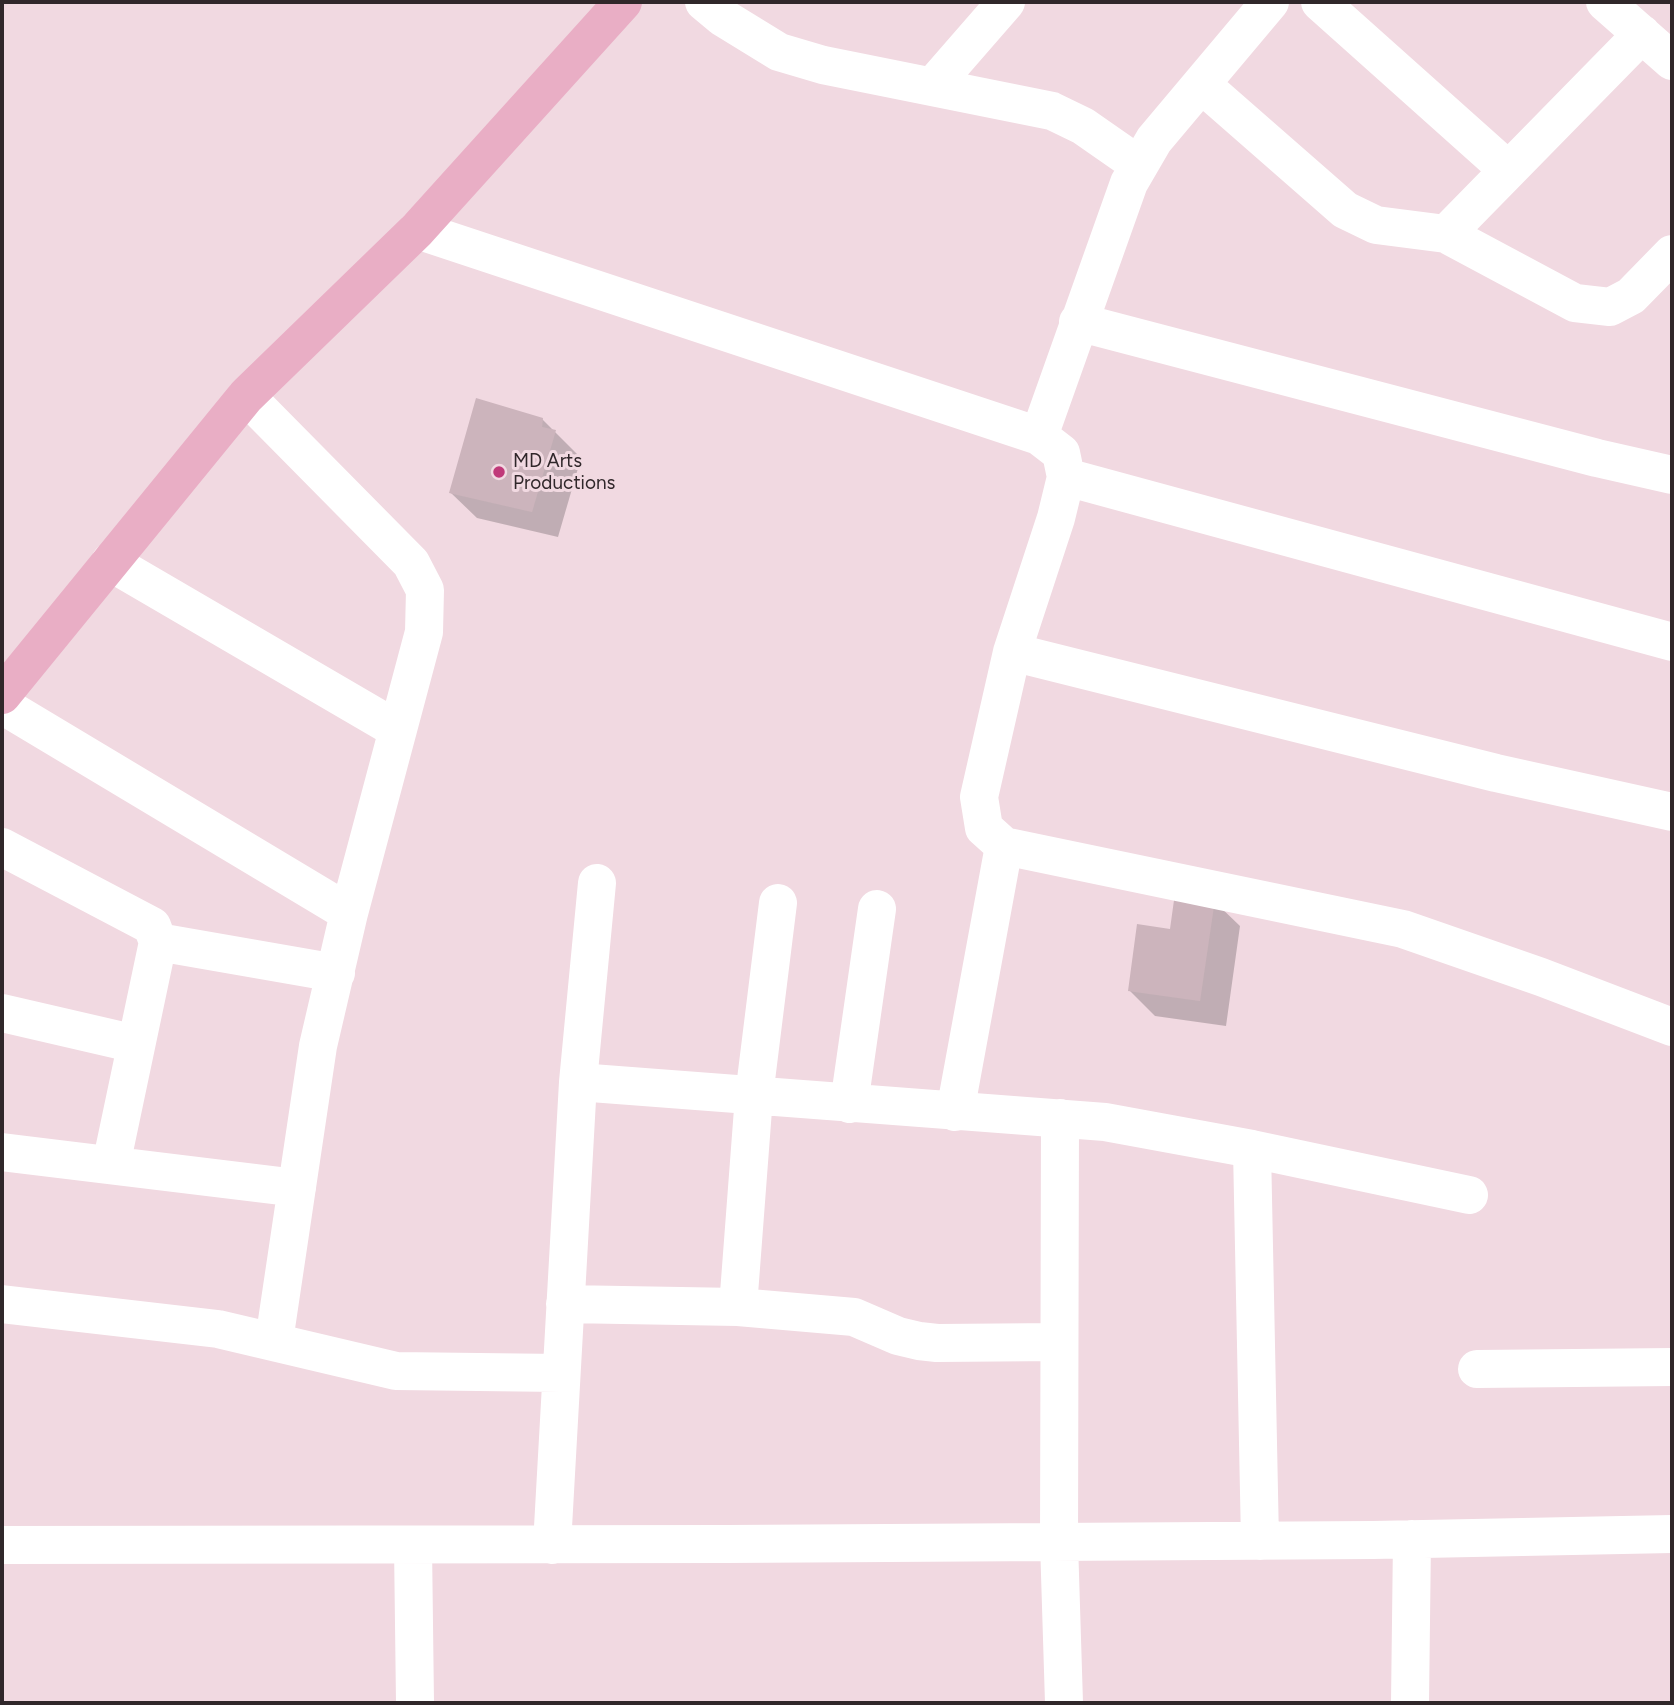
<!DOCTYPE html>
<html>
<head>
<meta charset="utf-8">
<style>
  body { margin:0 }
  #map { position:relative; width:1674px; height:1705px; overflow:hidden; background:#f1d9e1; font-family:Figtree,sans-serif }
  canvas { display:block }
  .frame { position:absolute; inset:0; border:4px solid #30272a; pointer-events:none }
</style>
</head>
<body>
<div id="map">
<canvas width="1674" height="1705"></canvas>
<div class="frame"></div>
</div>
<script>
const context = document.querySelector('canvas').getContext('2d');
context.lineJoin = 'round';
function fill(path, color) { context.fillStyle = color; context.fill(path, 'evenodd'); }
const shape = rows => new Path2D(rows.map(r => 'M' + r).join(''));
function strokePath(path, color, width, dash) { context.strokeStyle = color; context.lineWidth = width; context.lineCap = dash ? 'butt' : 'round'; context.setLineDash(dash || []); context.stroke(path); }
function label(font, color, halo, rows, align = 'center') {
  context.font = font + ' Figtree,sans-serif'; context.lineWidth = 6; context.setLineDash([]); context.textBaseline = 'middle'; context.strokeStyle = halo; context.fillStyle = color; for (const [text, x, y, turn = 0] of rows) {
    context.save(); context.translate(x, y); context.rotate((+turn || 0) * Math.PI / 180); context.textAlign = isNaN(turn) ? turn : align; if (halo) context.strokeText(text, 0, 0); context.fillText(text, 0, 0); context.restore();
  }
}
const shadow = shape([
  [542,419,581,458,558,537,477,518,451,493],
  [1214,901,1240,926,1226,1026,1155,1016,1129,990,1172,931]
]);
const building = shape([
  [476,398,543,418,542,427,556,430,532,512,449,493],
  [1175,893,1215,899,1200,1001,1128,991,1137,924,1170,929]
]);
const minor = shape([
  [704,2,722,17,779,52,823,65,1052,111,1083,126,1139,165],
  [1320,2,1508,170],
  [1605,2,1672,61],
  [1201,84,1345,210,1376,225,1446,234,1575,303,1610,307,1631,296,1672,254],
  [932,87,1006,2],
  [417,230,1039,436,1061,453,1066,477,1056,518,1012,652,979,797,984,828,1004,846,1403,929,1541,977,1672,1027],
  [1446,234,1642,34],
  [1078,322,1597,458,1672,475],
  [246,396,411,563,425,590,424,632,349,913,318,1046,274,1341],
  [1039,436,1129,183,1154,140,1270,2],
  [1066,477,1672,642],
  [110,562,398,730],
  [1012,652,1496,773,1672,812],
  [2,705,349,913],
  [2,847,152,926,158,942,111,1165],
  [158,942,336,973],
  [2,1013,136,1044],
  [578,1082,1105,1122,1252,1149,1469,1195],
  [849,1104,877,909],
  [955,1112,1004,846],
  [1060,1118,1059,1542,1064,1703],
  [1252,1149,1260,1541],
  [2,1152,297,1188],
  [2,1304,218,1329,396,1371,561,1373],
  [565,1304,738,1307,854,1317,898,1336,919,1341,937,1343,1059,1342],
  [738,1307,754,1096,778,903],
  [1477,1369,1672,1367],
  [2,1545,727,1544,1373,1540,1672,1534],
  [413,1545,415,1703],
  [552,1545,578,1082,597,883],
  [1410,1703,1412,1539]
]);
const major = shape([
  [2,695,246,396,417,230,623,2]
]);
const markers = [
  [499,472,7,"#c03979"]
];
const poiNames = [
  ["MD Arts",513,461],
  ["Productions",513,483]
];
fill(shadow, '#0003');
fill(building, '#ccb4bc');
strokePath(minor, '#fff', 38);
strokePath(major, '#e9aec5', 38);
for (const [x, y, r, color] of markers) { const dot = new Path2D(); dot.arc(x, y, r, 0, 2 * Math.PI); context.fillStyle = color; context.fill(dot); strokePath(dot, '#f1d9e1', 2.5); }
label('19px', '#30272a', '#f1d9e1', poiNames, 'left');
</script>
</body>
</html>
